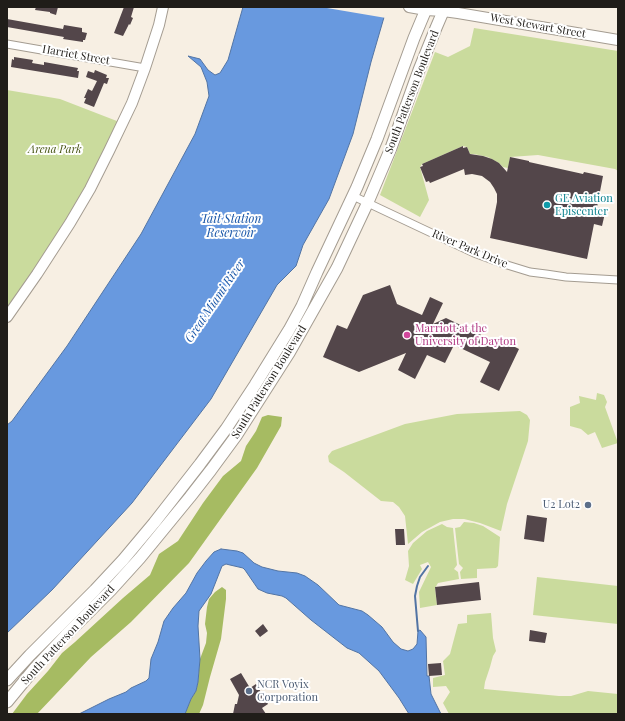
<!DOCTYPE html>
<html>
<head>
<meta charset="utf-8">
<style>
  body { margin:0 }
  #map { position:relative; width:625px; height:721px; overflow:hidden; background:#f7efe3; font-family:"Playfair Display",serif }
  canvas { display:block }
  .frame { position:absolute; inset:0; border:8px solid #201d19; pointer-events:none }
</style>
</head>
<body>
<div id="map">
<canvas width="625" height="721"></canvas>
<div class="frame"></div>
</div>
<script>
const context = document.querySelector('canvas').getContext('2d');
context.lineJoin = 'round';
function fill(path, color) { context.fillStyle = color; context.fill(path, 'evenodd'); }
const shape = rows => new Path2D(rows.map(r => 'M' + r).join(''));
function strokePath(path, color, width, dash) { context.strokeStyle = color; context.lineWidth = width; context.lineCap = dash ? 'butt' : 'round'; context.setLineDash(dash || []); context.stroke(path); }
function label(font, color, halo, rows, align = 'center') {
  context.font = font + ' "Playfair Display",serif'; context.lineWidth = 4; context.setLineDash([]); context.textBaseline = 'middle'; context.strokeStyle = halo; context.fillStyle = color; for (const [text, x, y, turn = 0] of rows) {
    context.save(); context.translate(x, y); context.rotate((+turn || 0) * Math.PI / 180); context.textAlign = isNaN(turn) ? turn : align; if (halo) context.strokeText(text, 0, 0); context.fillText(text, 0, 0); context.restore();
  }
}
const green = shape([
  [474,28,618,51,618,171,615,169,538,155,510,157,508,168,503,167,499,163,488,157,474,154,470,154,467,147,463,146,422,164,420,167,429,200,420,217,380,195,435,52,448,57,470,46],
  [7,90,60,99,122,123,109,151,7,317],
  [597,393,604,395,607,402,605,407,618,443,602,448,595,432,588,435,581,429,570,426,570,407,580,403,579,396,596,400],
  [520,411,527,415,530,420,528,441,507,504,501,531,480,523,464,519,453,519,440,522,422,532,408,544,405,516,399,507,393,502,381,501,344,472,329,462,328,456,332,451,405,424,457,414],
  [464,522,474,523,483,526,500,537,498,566,496,568,477,569,477,578,461,579,460,572,463,568,459,564,455,528,460,527],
  [442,524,447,527,453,528,457,565,454,569,458,572,459,579,438,583,435,588,437,605,420,608,419,592,431,567,428,562,420,565,422,569,413,584,405,580,409,566,408,551,413,543,427,531],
  [537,577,618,586,618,624,533,615],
  [491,613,493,638,496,651,493,656,490,667,485,682,484,689,559,696,571,696,588,691,618,694,618,714,449,714,443,703,450,692,446,686,433,687,433,678,445,675,443,661,450,654,458,624,467,623,467,615]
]);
const forest = shape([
  [268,415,282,417,281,426,257,468,189,563,131,622,91,657,37,714,12,714,27,694,48,671,62,653,75,642,123,598,150,575,159,554,178,541,203,503,223,476,241,461,246,446,256,431,262,417],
  [222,587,226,590,226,599,221,639,210,677,203,705,199,714,185,714,191,699,196,691,198,682,200,659,206,643,207,633,205,624,207,607,209,599,215,592]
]);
const water = shape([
  [243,7,387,7,371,62,353,134,329,199,303,245,296,266,277,285,211,399,132,503,52,590,7,633,7,425,12,421,67,346,141,234,195,134,209,96,207,82,201,67,188,56,200,59,208,70,215,75,220,73,228,60,243,7],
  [221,549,237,551,243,553,254,563,262,567,278,571,297,573,305,576,318,585,339,605,362,611,368,615,382,627,393,642,401,649,408,651,413,649,417,644,418,631,420,630,426,637,427,676,429,676,431,694,441,714,409,714,399,698,379,671,359,653,347,648,311,620,286,598,282,596,267,593,258,589,245,570,243,568,230,565,226,564,222,566,211,594,199,611,198,626,200,659,198,682,196,691,191,699,185,714,79,714,109,699,126,692,131,688,146,681,149,678,151,659,158,642,164,621,173,608,186,593,197,573,206,561,214,552,221,549]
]);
const pier = shape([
  [321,7,389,7,386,18]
]);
const stream = shape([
  [418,631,415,596,417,586,420,577,428,566]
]);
const building = shape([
  [36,7,58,7,56,15,50,13,50,12,35,10],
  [124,7,134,7,131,17,133,18,130,25,129,24,123,36,114,33],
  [7,19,63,29,64,25,82,28,82,32,87,33,85,40,83,40,83,42,63,39,64,37,7,27],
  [14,57,33,60,32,63,44,65,44,62,78,68,77,71,79,71,78,78,11,67,12,59,14,60],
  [95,70,107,75,106,78,109,78,107,84,104,83,94,107,84,103,86,98,84,98,88,89,92,91,97,81,86,77,88,71,94,73],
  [463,146,463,148,467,147,470,154,483,156,492,159,499,163,507,172,510,157,529,161,529,162,583,174,584,172,603,176,597,207,606,209,602,226,594,224,587,259,490,238,497,202,497,194,494,188,490,182,482,176,472,174,465,175,464,169,430,183,429,181,426,182,420,167,423,166,422,164],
  [390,285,397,304,422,315,430,297,443,303,433,324,446,318,500,344,501,340,519,349,499,391,480,382,490,362,454,345,445,363,427,355,415,379,398,370,406,353,359,372,323,357,337,325,347,329,363,295],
  [527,515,547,518,544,542,524,539],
  [395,529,404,529,405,545,396,545],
  [479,582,481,600,437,605,435,587],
  [263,624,268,631,260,637,255,631],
  [530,630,547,633,545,643,529,641],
  [441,663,442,675,429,676,428,664],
  [241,673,250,688,256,684,268,704,262,708,266,714,233,714,235,704,237,704,239,695,230,679]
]);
const minor = shape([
  [7,44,145,68],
  [353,196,474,253,504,264,530,272,546,274,566,277,618,280]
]);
const secondary = shape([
  [409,7,426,10,443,11,458,13,618,40],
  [7,317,37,274,70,223,90,189,109,151,132,103,145,68,159,25,163,7]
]);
const primary = shape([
  [7,680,30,655,95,590,123,560,154,523,200,464,226,429,255,385,289,330,302,306,317,272,357,187,377,139,414,38,427,7],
  [7,702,35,668,66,635,111,590,140,558,190,497,211,470,236,436,289,353,337,268,368,202,391,148,419,70,436,28,445,7]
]);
const markers = [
  [547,205,4,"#0f9aa8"],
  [407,335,4,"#d1479c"],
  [588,505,4,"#5c6f8a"],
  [249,691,4,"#5c6f8a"]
];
const streetNames = [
  ["West Stewart Street",538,26,10],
  ["Harriet Street",76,55,10],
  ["South Patterson Boulevard",412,92,-69],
  ["River Park Drive",470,249,23],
  ["South Patterson Boulevard",269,382,-58],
  ["South Patterson Boulevard",68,635,-47]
];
const parkNames = [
  ["Arena Park",55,150]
];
const cultureNames = [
  ["GE Aviation",555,199],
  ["Episcenter",555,212]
];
const hotelNames = [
  ["Marriott at the",415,329],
  ["University of Dayton",415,342]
];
const serviceNames = [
  ["U2 Lot2",580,505],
  ["NCR Voyix",257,685,"left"],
  ["Corporation",257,698,"left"]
];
const waterNames = [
  ["Tait Station",231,219],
  ["Reservoir",231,233],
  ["Great Miami River",215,301,-56]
];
fill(green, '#cadb9d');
fill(forest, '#a6bb62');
fill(water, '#6899df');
strokePath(water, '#5274a4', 1);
fill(pier, '#f7efe3');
strokePath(stream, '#5274a4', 2);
fill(building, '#53464a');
strokePath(minor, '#a49c91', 9);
strokePath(secondary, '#a49c91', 12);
strokePath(primary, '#a49c91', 13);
strokePath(minor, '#fff', 7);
strokePath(secondary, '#fff', 10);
strokePath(primary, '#fff', 11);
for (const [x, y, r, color] of markers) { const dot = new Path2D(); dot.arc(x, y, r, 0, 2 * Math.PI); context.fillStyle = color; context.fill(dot); strokePath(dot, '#fff', 1.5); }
label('11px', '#201d19', '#fff', streetNames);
label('italic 11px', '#485514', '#fff', parkNames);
label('11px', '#0d838f', '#fff', cultureNames, 'left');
label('11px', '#b23c85', '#fff', hotelNames, 'left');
label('11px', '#4e5e75', '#fff', serviceNames, 'right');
label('italic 12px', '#1755a8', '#fff', waterNames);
</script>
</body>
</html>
